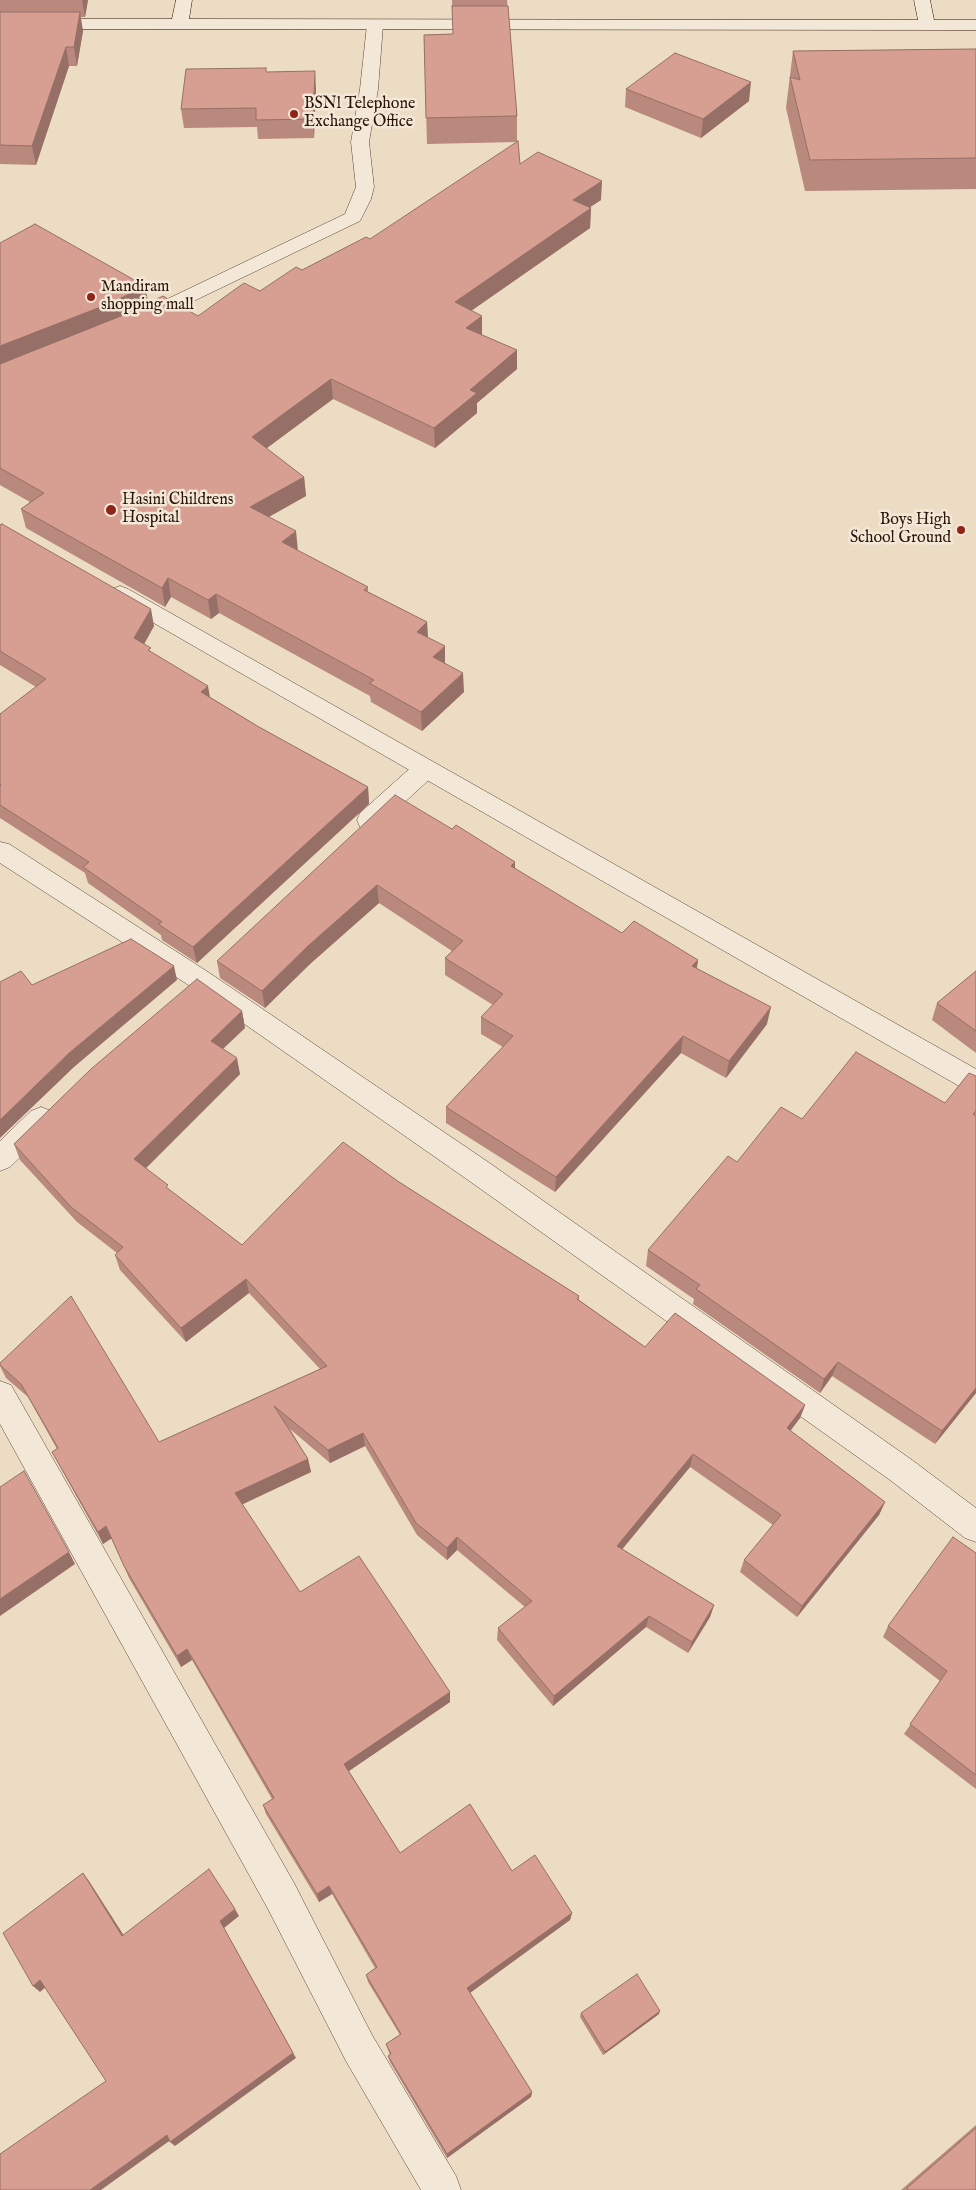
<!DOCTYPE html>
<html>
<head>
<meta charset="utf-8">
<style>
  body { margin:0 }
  canvas { display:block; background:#ecdcc3 }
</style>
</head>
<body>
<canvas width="976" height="2190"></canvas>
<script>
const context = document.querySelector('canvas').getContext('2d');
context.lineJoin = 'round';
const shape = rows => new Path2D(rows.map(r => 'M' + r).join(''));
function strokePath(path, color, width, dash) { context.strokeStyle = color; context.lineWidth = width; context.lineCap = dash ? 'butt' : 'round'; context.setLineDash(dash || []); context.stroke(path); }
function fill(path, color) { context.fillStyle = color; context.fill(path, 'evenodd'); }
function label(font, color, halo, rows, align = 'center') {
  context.font = font + ' "IM FELL English",serif'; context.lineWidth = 5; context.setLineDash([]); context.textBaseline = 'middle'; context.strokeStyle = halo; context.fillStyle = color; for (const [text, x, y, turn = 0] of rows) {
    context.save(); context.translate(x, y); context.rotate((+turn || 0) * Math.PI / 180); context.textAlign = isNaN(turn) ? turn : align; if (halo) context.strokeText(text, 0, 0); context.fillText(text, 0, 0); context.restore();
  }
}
const minor = shape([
  [375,20,381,21,383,25,378,89,369,142,374,187,371,199,360,221,148,323,134,323,131,319,134,315,345,214,356,187,351,142,360,89,367,25,369,21,375,20],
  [425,760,434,763,437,769,434,775,378,827,369,829,360,827,357,820,360,813,416,763,425,760],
  [0,842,9,844,208,972,488,1162,912,1460,976,1508,976,1542,965,1538,890,1480,468,1180,190,986,0,863,0,842],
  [41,1107,51,1111,55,1119,51,1127,10,1167,0,1171,0,1141,31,1111,41,1107],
  [0,1381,11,1385,294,1883,372,2035,456,2176,461,2190,421,2190,346,2061,268,1909,0,1424,0,1381]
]);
const tertiary = shape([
  [120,586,128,589,976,1069,976,1093,966,1090,112,599,109,594,112,589,120,586]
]);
const secondary = shape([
  [176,0,192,0,189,19,918,20,914,0,930,0,934,20,976,20,976,30,0,29,0,19,172,19,176,0]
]);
const wall = shape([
  [0,0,88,0,85,17,80,17,83,31,77,66,69,66,36,165,0,164],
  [452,0,507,0,517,116,517,142,427,144,424,35,453,34],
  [976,49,976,189,805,191,786,108,793,51],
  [266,72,316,89,314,138,258,139,257,127,184,128,181,109],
  [626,89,749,101,701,138,625,107],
  [520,164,601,200,590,207,591,208,590,228,471,311,482,316,482,335,517,350,517,369,477,403,477,413,435,448,333,399,266,448,304,477,306,496,269,517,298,551,368,587,368,592,427,622,428,638,464,692,422,731,371,702,370,696,219,613,211,619,171,597,165,607,26,528,21,509,30,502,0,485,0,243,148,304,198,316,260,291,302,270,370,239],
  [0,525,154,626,144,644,152,653,210,697,259,727,368,787,369,804,197,963,162,940,161,935,88,883,85,873,0,818,0,714,36,687,0,665],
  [452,829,515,862,515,869,622,933,698,960,697,968,767,1024,726,1078,681,1053,555,1192,446,1123,446,1107,503,1047,481,1034,481,1017,493,1005,445,975,445,958,452,951,379,903,310,964,265,1008,220,978,217,961],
  [976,971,976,1053,932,1020,937,1003],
  [242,1011,245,1028,223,1049,240,1074,146,1168,169,1190,242,1245,399,1182,579,1296,579,1300,645,1347,805,1405,800,1418,790,1431,885,1502,879,1515,797,1617,740,1572,744,1560,773,1525,690,1467,622,1549,714,1605,710,1617,688,1653,646,1627,553,1706,497,1640,498,1628,525,1607,457,1550,447,1560,417,1535,365,1446,330,1463,290,1429,308,1459,311,1472,242,1504,300,1592,450,1702,349,1771,400,1853,512,1871,572,1913,570,1920,470,1993,532,2092,531,2097,447,2158,390,2062,388,2056,390,2055,386,2044,400,2035,368,1982,366,1975,375,1968,332,1894,319,1902,266,1814,263,1805,272,1799,192,1660,181,1667,129,1578,112,1538,103,1544,59,1465,52,1452,57,1449,28,1397,6,1378,0,1366,0,1363,159,1442,320,1369,249,1293,186,1342,120,1270,115,1255,117,1253,77,1222,20,1160,14,1144],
  [976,1076,976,1393,935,1444,832,1376,820,1393,693,1304,694,1299,646,1266,648,1250,737,1162,802,1119,945,1103],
  [976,1553,976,1789,904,1734,940,1681,883,1637,888,1626],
  [581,2013,659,2014,603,2055,580,2017],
  [976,2125,976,2190,901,2190]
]);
const shadedWall = shape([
  [82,0,88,0,85,17],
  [80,12,83,31,77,66,74,47],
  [66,47,69,66,36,165,32,146],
  [315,71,316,89,314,138,313,119],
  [751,82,749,101,701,138,703,119],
  [602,181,601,200,572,219,573,200],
  [591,208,590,228,455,322,455,302],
  [145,286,149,306,0,368,0,346],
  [482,316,482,336,466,328],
  [517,350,517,369,477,403,477,413,435,448,434,428,470,390],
  [331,379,333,399,255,457,252,437],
  [304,477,306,496,252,526,250,507],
  [296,531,298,551,282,542],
  [168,578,171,597,165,607,162,588],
  [216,594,219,613,211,619,208,600],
  [151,609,154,626,138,655,134,638],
  [427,622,428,642,417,632],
  [445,646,445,666,433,657],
  [463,673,464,692,422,731,421,712],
  [208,686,211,703,201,692],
  [368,787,369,804,197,963,193,947],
  [515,862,515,880,511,866],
  [377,885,379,903,310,964,265,1008,262,991,308,946],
  [698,960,695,977,692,966],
  [174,966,177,980,74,1067,0,1138,0,1120,69,1053],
  [771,1007,767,1024,726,1078,729,1061],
  [242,1011,245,1028,214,1057,211,1041],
  [683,1036,681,1053,555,1192,556,1177],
  [237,1058,240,1074,139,1175,134,1159],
  [246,1279,249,1293,186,1342,181,1328],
  [838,1362,832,1376,820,1393,824,1379],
  [976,1388,976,1393,935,1444,942,1431],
  [805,1405,800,1418,782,1442,787,1428],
  [363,1433,365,1446,330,1463,328,1450],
  [693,1454,690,1467,615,1558,617,1546],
  [308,1459,311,1472,239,1506,235,1493],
  [885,1502,879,1515,797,1617,802,1606],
  [106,1526,112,1538,103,1544,98,1532],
  [457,1537,457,1550,447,1560,447,1548],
  [69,1552,75,1564,0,1616,0,1599],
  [714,1605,710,1617,688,1653,692,1642],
  [649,1616,646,1627,553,1706,554,1696],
  [187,1649,192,1660,181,1667,177,1656],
  [450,1692,450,1702,346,1773,344,1764],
  [83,1873,89,1881,128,1942,122,1936],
  [329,1886,332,1894,319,1902,317,1894],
  [235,1909,239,1916,224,1928,296,2058,175,2146,170,2142,220,1921],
  [572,1913,570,1920,467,1995,467,1988],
  [40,1980,47,1986,40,1992,33,1986],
  [660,2011,659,2014,603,2055,605,2052],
  [532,2092,531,2097,447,2158,447,2154],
  [167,2135,172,2139,101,2190,90,2190]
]);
const building = shape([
  [452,6,508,6,517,116,426,118,424,35,453,34,452,6],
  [0,12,80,12,74,47,66,47,32,146,0,145,0,12],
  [976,49,976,158,810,160,790,77,800,80,793,51,976,49],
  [675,53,751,82,703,119,626,89,675,53],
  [266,68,266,72,315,71,313,119,256,120,256,108,181,109,186,69,266,68],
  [518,141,520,164,538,152,602,181,573,200,591,208,455,302,482,316,466,328,517,350,470,390,477,393,434,428,331,379,252,437,304,477,250,507,296,531,282,542,368,587,364,590,427,622,417,632,445,646,433,657,463,673,421,712,369,683,374,680,216,594,208,600,168,578,162,588,21,509,44,493,0,468,0,364,126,314,163,296,198,316,244,283,260,291,296,267,302,270,366,237,370,239,518,141],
  [35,224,145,286,111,303,0,346,0,243,35,224],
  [2,524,151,609,134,638,151,648,148,650,208,686,201,692,259,727,368,787,193,947,158,924,162,922,83,867,89,862,0,805,0,786,1,785,0,784,0,714,46,679,0,651,0,525,2,524],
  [395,795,452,829,456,825,515,862,511,866,622,933,634,921,698,960,692,966,771,1007,729,1061,683,1036,556,1177,446,1107,513,1036,481,1017,503,994,445,958,463,941,377,885,308,946,262,991,217,961,395,795],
  [131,939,174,966,69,1053,0,1120,0,982,21,971,32,985,131,939],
  [976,971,976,1031,937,1003,976,971],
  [197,979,242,1011,211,1041,237,1058,134,1159,168,1185,166,1187,242,1245,343,1142,399,1182,579,1296,577,1299,645,1347,675,1313,805,1405,787,1428,885,1502,802,1606,744,1560,781,1515,693,1454,617,1546,714,1605,692,1642,649,1616,554,1696,498,1628,532,1601,457,1537,447,1548,416,1523,363,1433,328,1450,274,1406,308,1459,235,1493,300,1592,359,1556,450,1692,344,1764,400,1853,470,1804,512,1871,535,1855,572,1913,467,1988,532,2092,447,2154,388,2056,391,2054,386,2044,401,2034,366,1975,377,1967,329,1886,317,1894,263,1805,274,1798,187,1649,177,1656,124,1566,106,1526,98,1532,52,1452,58,1448,21,1384,0,1365,0,1363,71,1296,159,1442,327,1366,246,1279,181,1328,115,1255,123,1247,71,1207,14,1144,91,1069,197,979],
  [856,1052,945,1103,969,1073,976,1076,976,1111,973,1114,976,1116,976,1388,942,1431,838,1362,824,1379,696,1289,700,1285,648,1250,728,1156,737,1162,781,1107,802,1119,856,1052],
  [24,1471,69,1552,0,1599,0,1487,24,1471],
  [953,1537,976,1553,976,1775,910,1724,947,1671,888,1626,953,1537],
  [209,1869,235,1909,220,1921,293,2053,170,2142,167,2135,90,2190,0,2190,0,2154,106,2081,40,1980,33,1986,3,1933,83,1873,122,1936,209,1869],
  [637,1974,660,2011,605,2052,581,2013,637,1974],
  [976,2128,976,2190,908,2190,907,2188,976,2128]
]);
const markers = [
  [294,114,5,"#8f2418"],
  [91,297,5,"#8f2418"],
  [111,510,6,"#8f2418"],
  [961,530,5,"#8f2418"]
];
const farPoinames = [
  ["BSNl Telephone",304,105],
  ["Exchange Office",304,123],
  ["Mandiram",101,288],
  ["shopping mall",101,306],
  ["Hasini Childrens",122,501],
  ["Hospital",122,519],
  ["Boys High",951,521,"right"],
  ["School Ground",951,539,"right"]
];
strokePath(minor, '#5a4535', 1);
strokePath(tertiary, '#5a4535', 1);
strokePath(secondary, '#2a1306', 1);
fill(minor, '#f3e8d8');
fill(tertiary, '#f3e8d8');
fill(secondary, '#f3e8d8');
fill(wall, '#b9897e');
fill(shadedWall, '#966f66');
fill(building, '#d79f92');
strokePath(building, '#966f66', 1);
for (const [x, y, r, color] of markers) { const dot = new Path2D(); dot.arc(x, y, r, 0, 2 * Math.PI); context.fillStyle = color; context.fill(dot); strokePath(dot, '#f3e8d8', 2); }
label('16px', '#2a1306', '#f3e8d8', farPoinames, 'left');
</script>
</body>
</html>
